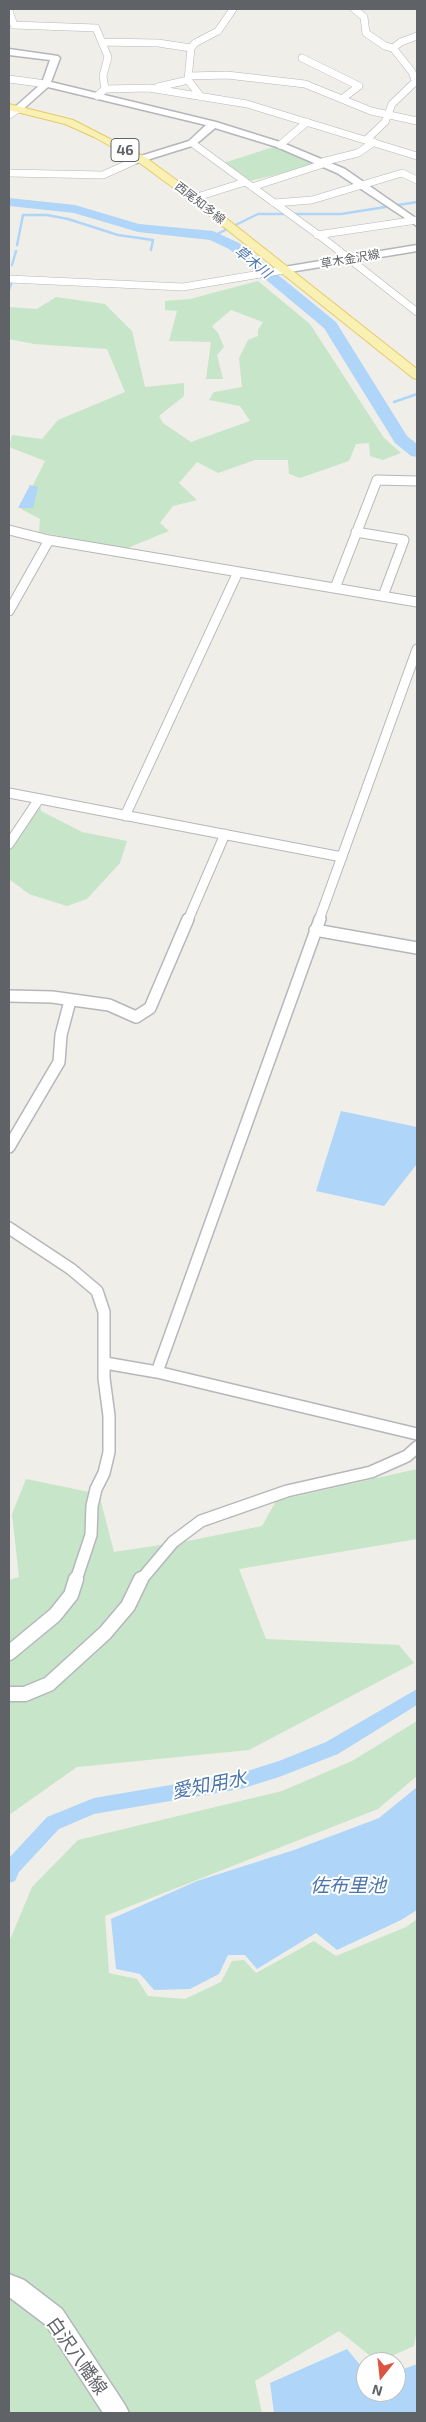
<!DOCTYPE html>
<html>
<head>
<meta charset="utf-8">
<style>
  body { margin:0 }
  #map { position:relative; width:426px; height:2422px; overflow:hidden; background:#f0eee8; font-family:"Exo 2",sans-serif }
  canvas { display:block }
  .frame { position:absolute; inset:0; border:10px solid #5f6267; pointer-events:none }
  .north { position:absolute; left:356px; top:2352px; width:50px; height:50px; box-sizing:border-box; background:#fff; border:1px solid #bfc0c2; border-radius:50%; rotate:196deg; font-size:14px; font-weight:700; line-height:20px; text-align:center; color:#5f6267 }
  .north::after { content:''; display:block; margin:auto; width:18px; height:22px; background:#dd5341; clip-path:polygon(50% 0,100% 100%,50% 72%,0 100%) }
</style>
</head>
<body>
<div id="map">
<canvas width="426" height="2422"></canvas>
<div class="frame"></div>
<div class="north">N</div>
</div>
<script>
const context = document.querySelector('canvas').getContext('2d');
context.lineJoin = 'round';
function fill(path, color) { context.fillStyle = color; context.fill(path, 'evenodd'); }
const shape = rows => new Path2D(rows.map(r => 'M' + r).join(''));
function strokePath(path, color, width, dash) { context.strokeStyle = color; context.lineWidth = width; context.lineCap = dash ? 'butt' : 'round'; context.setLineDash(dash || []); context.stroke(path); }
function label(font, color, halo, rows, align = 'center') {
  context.font = font + ' "Exo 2","Noto Sans JP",sans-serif'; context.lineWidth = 4; context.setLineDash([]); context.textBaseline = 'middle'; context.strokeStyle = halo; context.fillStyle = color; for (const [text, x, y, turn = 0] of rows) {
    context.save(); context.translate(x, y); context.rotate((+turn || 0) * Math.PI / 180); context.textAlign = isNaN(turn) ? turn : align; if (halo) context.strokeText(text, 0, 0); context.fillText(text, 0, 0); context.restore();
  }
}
const green = shape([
  [280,145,326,163,245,182,220,164],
  [258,281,310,324,384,438,401,453,383,460,370,456,369,443,356,444,349,461,300,478,289,474,288,460,255,460,218,473,197,462,179,483,197,500,173,506,160,523,169,531,125,549,39,532,40,519,21,509,45,461,9,447,12,435,42,439,58,420,125,392,107,349,34,344,9,339,9,307,37,309,56,297,105,304,132,331,145,387,184,383,184,396,159,416,163,423,191,442,250,421,240,406,209,400,214,392,242,387,239,358,248,340,258,336,258,330,263,322,231,310,212,326,218,333,224,347,217,355,223,379,206,379,211,342,169,341,177,311,165,310,165,301,190,299],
  [40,806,41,811,82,832,127,841,120,863,87,899,67,906,29,894,9,879,9,849,35,808],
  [417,1469,417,1539,239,1569,266,1639,399,1645,414,1663,249,1750,77,1767,9,1815,9,1580,19,1577,12,1514,26,1479,99,1494,114,1552,193,1540,262,1526,276,1501],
  [417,1721,417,1776,378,1809,105,1916,109,1973,137,1979,148,1996,185,1999,221,1982,232,1961,244,1960,256,1973,314,1941,336,1956,406,1927,417,1919,417,2329,414,2346,378,2362,339,2331,255,2381,262,2413,9,2413,9,1942,32,1887,78,1840,282,1791,352,1761]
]);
const water = shape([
  [30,485,38,487,33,508,18,508],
  [341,1111,417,1127,417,1164,384,1206,316,1191],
  [417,1787,417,1910,401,1920,337,1950,316,1933,257,1969,245,1955,228,1955,219,1974,190,1989,154,1990,140,1974,116,1969,111,1919,197,1881,294,1850,379,1818],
  [347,2349,366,2372,366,2392,396,2392,396,2372,417,2364,417,2413,274,2413,270,2383]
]);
const stream = shape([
  [213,236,258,214,341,214,417,202],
  [17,245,23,215,47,215,68,219,118,235,153,240,151,250],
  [12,265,16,251],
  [9,290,12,281],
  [394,402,417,394]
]);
const canal = shape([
  [417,1689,417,1705,338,1754,279,1777,241,1789,94,1814,59,1829,19,1872,15,1881,9,1883,9,1858,47,1817,94,1798,241,1773,279,1761,326,1742,417,1689]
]);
const river = shape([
  [9,198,75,205,139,224,213,231,239,243,336,322,407,436,417,444,417,457,411,456,395,443,324,328,229,249,210,240,138,232,74,213,9,206,9,198]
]);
const streetFar3 = shape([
  [354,9,364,17,366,33,385,46,393,48,412,72,415,80],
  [9,11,14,25,96,28,108,57,103,76,105,89],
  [102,42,158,43,191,48],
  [393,48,401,42,417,36],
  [302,58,359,86,343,98],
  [189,76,227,75,305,84,371,111,417,121],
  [9,79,46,84],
  [158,87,188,80],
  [97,96,105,89,149,88,247,104,417,156],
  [201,97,188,80,191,48,195,43,218,31,233,9],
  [9,115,18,109],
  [366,140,385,122,392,104,417,80],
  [192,143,324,239,417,312],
  [280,145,307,122],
  [322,162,358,153,374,142],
  [9,173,103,175,134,161],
  [252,187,326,163],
  [194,198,245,182],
  [274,203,312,200,402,173,417,180],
  [317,235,417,220],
  [9,279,183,287,284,270]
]);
const streetFar2 = shape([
  [9,530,49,540,417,602],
  [356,532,404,540,383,596],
  [335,588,377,480,417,481],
  [9,611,49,540],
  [9,793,342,857],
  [125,816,238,572],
  [9,844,39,799],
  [188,920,225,834],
  [319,920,417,649]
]);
const streetFar1 = shape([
  [315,930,417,948],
  [9,996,52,997,109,1005,136,1017,150,1008,188,919],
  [9,1147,59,1062,61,1035,70,1001],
  [9,1228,71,1269,97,1291,104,1312,104,1378,109,1416,109,1452,104,1473,96,1489,92,1506,91,1535,76,1580],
  [105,1363,157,1372,417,1434],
  [157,1372,320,919],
  [141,1580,173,1542,201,1521,287,1491,371,1472,407,1456,417,1447]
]);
const street = shape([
  [9,1653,55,1615,71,1595,76,1579],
  [9,1694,25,1694,49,1684,105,1633,128,1606,141,1579]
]);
const secondary = shape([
  [9,49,58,56,60,58,51,82,216,122,283,143,345,169,417,219,417,226,337,173,277,147,215,128,195,145,137,163,131,163,131,159,189,141,206,125,48,87,21,111,15,111,15,107,42,83,50,60,9,55,9,49],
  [417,245,417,251,284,273,279,270,284,267,417,245],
  [9,2274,24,2280,62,2309,125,2405,129,2413,103,2413,46,2325,9,2297,9,2274]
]);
const primary = shape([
  [9,104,73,120,145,157,198,196,417,369,417,379,413,378,190,200,137,161,94,137,65,124,9,110,9,104]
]);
const farStreetnames = [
  ["西尾知多線",200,203,38],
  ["草木金沢線",350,259,-10]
];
const shields = [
  [125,150,28]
];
const shieldNames = [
  ["46",125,150]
];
const farWaternames = [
  ["草木川",253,262,39]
];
const nearStreetnames = [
  ["白沢八幡線",77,2356,55]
];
const nearWaternames = [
  ["愛知用水",209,1785,-11],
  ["佐布里池",348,1886]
];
fill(green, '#c7e5c8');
fill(water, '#afd6f9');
strokePath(stream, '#afd6f9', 2.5);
fill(canal, '#afd6f9');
fill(river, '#afd6f9');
strokePath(streetFar3, '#b5b7bb', 8);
strokePath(streetFar2, '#b5b7bb', 11);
strokePath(streetFar1, '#b5b7bb', 14);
strokePath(street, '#b5b7bb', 17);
strokePath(secondary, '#b4b6bb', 3);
strokePath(primary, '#e7c969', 2);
strokePath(streetFar3, '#fff', 7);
strokePath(streetFar2, '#fff', 9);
strokePath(streetFar1, '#fff', 11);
strokePath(street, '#fff', 14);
fill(secondary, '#fff');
fill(primary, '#f9f1b4');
label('12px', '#5f6267', '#fff', farStreetnames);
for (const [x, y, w] of shields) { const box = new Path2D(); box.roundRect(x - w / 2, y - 11.5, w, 23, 4); context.fillStyle = '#fff'; context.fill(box); strokePath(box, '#5f6267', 1); }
label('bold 14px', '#5f6267', null, shieldNames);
label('italic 14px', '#4c76ab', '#fff', farWaternames);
label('18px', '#5f6267', '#fff', nearStreetnames);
label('italic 19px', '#4c76ab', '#fff', nearWaternames);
</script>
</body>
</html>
